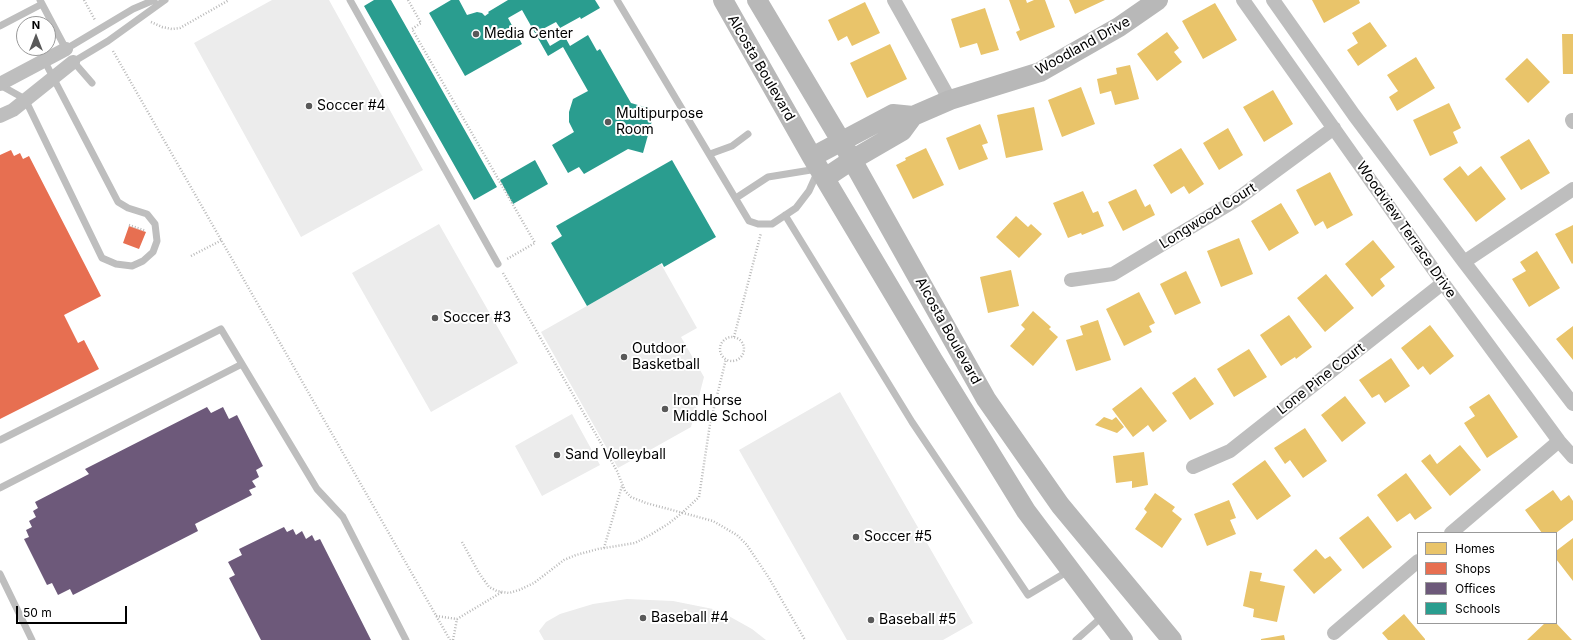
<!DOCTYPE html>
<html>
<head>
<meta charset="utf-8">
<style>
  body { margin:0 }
  #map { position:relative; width:1573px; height:640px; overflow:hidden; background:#fff; font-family:Inter,sans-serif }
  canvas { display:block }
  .legend { position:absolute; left:1417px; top:532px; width:140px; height:92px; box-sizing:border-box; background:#fff; border:1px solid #999; margin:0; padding:5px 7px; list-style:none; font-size:12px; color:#000 }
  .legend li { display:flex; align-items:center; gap:8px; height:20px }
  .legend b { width:20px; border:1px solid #999 }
  .north { position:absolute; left:16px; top:16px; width:40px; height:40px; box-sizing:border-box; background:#fff; border:1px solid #999; border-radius:50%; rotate:0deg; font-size:11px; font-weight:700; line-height:16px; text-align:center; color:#000 }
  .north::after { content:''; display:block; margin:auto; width:14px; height:18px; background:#595959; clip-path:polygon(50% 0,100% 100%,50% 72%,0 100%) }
  .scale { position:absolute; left:16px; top:606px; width:111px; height:18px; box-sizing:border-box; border:2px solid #000; border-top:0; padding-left:5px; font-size:12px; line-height:14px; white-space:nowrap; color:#000; -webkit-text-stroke:3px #fff; paint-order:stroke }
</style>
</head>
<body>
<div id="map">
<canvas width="1573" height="640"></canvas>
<ul class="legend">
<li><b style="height:11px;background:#e9c46a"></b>Homes</li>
<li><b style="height:11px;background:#e76f51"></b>Shops</li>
<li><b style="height:11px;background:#6d597a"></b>Offices</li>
<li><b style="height:11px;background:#2a9d8f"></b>Schools</li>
</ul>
<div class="north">N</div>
<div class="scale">50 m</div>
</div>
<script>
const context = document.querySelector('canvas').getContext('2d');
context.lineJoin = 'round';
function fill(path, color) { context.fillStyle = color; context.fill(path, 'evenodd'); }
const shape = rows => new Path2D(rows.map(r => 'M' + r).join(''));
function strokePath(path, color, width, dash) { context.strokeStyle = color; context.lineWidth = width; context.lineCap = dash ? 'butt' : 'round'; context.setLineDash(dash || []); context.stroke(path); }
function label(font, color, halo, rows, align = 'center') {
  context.font = font + ' Inter,sans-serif'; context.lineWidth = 4; context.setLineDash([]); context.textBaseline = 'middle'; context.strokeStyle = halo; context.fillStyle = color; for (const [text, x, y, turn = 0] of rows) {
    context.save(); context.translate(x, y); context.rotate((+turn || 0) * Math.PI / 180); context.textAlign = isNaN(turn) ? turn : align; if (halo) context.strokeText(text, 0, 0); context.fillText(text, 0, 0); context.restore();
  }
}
const green = shape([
  [272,0,329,0,423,170,301,237,194,43],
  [439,224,518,363,431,412,352,273],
  [661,264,697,328,681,337,704,377,691,427,618,468,541,332],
  [840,392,973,623,943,640,847,640,739,450],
  [572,414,600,465,542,496,515,446],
  [627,599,673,601,718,610,752,629,766,640,544,640,539,631,546,622,560,614,593,604]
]);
const homes = shape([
  [1009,0,1026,0,1027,3,1034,0,1045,0,1055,27,1020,41,1016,32,1020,30],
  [1069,0,1105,0,1075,14],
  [1312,0,1359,0,1360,3,1324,23],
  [865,2,880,33,852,46,847,36,838,41,828,20],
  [1215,3,1237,40,1203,59,1182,21],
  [985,8,999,50,981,55,977,43,960,48,951,19],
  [1370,22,1387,46,1358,66,1347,50,1358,43,1352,33],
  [1167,32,1179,48,1174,52,1182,62,1157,81,1137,54],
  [1562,34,1573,34,1573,74,1563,74],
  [890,44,907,79,867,98,850,63],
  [1416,57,1435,88,1397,111,1389,97,1398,91,1387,75],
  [1527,58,1550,82,1528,103,1505,79],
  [1130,65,1139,99,1115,105,1111,91,1100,94,1097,79,1117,74,1116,68],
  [1081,87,1095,124,1062,137,1048,100],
  [1273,90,1293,124,1264,142,1243,107],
  [1449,103,1461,128,1453,132,1458,143,1430,156,1413,120],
  [1034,107,1043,150,1006,158,997,115],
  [980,124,988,143,982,145,988,159,959,170,946,138],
  [1228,128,1243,155,1219,170,1203,143],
  [1529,139,1550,173,1521,190,1500,157],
  [926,148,944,185,913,199,896,165,906,160,905,158],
  [1181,148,1204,184,1189,194,1184,186,1171,194,1153,165],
  [1460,166,1468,176,1481,166,1506,199,1476,222,1443,179],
  [1330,172,1353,215,1327,229,1323,221,1315,226,1296,190],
  [1136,189,1145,207,1150,204,1155,215,1123,231,1108,202],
  [1083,191,1093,213,1098,211,1104,226,1082,235,1081,233,1068,238,1053,203],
  [1281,203,1299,233,1269,251,1251,221],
  [1016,216,1028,227,1031,224,1042,234,1019,258,996,237],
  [1573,225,1573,263,1572,264,1555,234],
  [1239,238,1253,274,1221,287,1207,251],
  [1373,240,1395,267,1380,279,1385,286,1372,297,1345,264],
  [1537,251,1560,288,1529,307,1512,279,1526,271,1520,262],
  [1011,270,1019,306,988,313,980,277],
  [1186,271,1201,303,1175,315,1160,284],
  [1326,274,1354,308,1325,332,1297,298],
  [1139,292,1155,323,1149,326,1152,332,1124,346,1106,309],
  [1033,311,1051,327,1049,329,1058,337,1033,366,1010,346,1025,329,1021,325],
  [1289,315,1312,347,1296,359,1295,357,1281,366,1260,335],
  [1098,320,1111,360,1076,371,1066,340,1083,335,1080,326],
  [1430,325,1454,356,1430,375,1423,366,1418,370,1401,348],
  [1573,326,1573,360,1556,339],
  [1249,349,1267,377,1234,397,1217,369],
  [1391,358,1410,386,1385,403,1379,394,1372,398,1359,380],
  [1195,377,1214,404,1190,420,1172,393],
  [1141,387,1167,421,1153,432,1148,425,1133,437,1112,409],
  [1489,394,1518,437,1487,458,1464,423,1475,416,1469,407],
  [1345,396,1366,423,1342,442,1321,415],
  [1104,417,1112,420,1116,417,1124,427,1117,433,1095,425],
  [1305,428,1327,461,1303,478,1290,460,1285,464,1274,448],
  [1460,445,1481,470,1450,496,1421,461,1430,454,1437,464],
  [1144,452,1148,485,1132,488,1132,481,1116,483,1113,456],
  [1265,460,1291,496,1257,520,1232,484],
  [1406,473,1432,508,1415,520,1410,513,1397,522,1377,495],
  [1553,490,1561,501,1569,495,1573,501,1573,520,1556,533,1542,533,1525,510],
  [1155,493,1175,507,1172,511,1182,519,1162,548,1135,529,1147,512,1144,509],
  [1229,500,1236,518,1230,520,1236,534,1207,546,1194,514],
  [1368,516,1392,547,1363,569,1339,538],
  [1573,538,1573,581,1556,559,1556,551],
  [1316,549,1325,559,1330,556,1342,570,1314,594,1293,570],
  [1250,571,1262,573,1260,581,1285,586,1277,622,1253,617,1254,609,1243,606],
  [1404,614,1425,639,1425,640,1388,640,1382,633],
  [1545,623,1556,623,1572,640,1527,640],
  [1284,635,1285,640,1261,640,1261,639]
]);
const shops = shape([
  [11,150,14,156,20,153,23,159,29,156,101,296,64,315,78,343,84,340,99,369,0,419,0,155],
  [129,226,146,232,139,249,123,243]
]);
const offices = shape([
  [207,407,211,413,223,407,229,419,237,415,263,466,256,470,259,477,252,481,256,487,249,490,252,495,195,524,198,531,73,595,70,589,58,595,52,583,47,585,24,539,29,537,26,530,32,527,29,521,36,517,33,511,38,508,35,502,89,474,85,469],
  [284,527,287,532,293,529,296,535,302,531,306,539,312,535,315,541,320,539,371,640,261,640,229,578,235,575,228,562,242,555,239,549]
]);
const schools = shape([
  [374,0,391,0,497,187,474,200,364,6],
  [451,0,459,0,467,15,477,12,482,13,485,16,489,13,488,12,508,0,595,0,600,8,581,19,580,17,560,28,556,22,541,30,550,46,565,37,570,46,588,35,597,51,600,49,631,103,655,110,643,153,628,149,584,174,579,167,568,173,552,145,574,132,569,122,569,112,573,99,588,91,563,47,548,56,522,10,508,18,522,44,465,76,429,13],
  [535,160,548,184,513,204,500,180],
  [672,160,716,237,664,267,662,263,587,306,551,243,562,236,556,226]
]);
const path = shape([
  [84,0,95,20],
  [408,0,421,23,412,29,535,243,507,259],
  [151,22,162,27,172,29,180,28,229,0],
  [113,51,450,640],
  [129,225,146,231],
  [191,256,222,240],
  [503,273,617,471,625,491,631,497,646,503,713,521,737,535,747,545,769,578,805,640],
  [734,337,761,233],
  '720 349a12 12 0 1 1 24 0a12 12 0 1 1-24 0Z',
  [716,400,738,406],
  [462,542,479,573,489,587,497,591,509,593,519,590,534,583,564,560,576,555,598,549,635,543,650,535,668,524,682,513,699,497,710,424,726,359],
  [604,548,622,486],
  [436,616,457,619,502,592],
  [453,640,457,619]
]);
const lane = shape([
  [40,0,67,51],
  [350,0,498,264],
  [617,0,749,221,758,224,772,224,796,208,809,191,818,171],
  [0,26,42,4],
  [66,49,133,9,154,0],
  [72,60,92,83],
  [73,62,108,41,165,0],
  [0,85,25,99,102,258,116,264,132,266,143,261,153,252,157,241,155,224,147,214,128,208,118,202,44,60],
  [710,154,732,146,748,134],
  [736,198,768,177,817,169],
  [785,215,912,422,1028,595,1070,570],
  [0,440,221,329,317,489,343,517,406,640],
  [0,488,242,364],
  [0,574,32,640],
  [1076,640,1104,615]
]);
const street = shape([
  [894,0,950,100],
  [1243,0,1443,283,1559,441,1573,457],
  [1273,0,1354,115,1464,262,1573,404],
  [0,84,66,49],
  [0,116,13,110,73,62],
  [1572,120,1573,122],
  [1464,262,1573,189],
  [1071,280,1113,274,1236,200,1334,128],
  [1193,467,1230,451,1443,283],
  [1451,533,1559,441],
  [1334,633,1418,561]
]);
const secondary = shape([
  [723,0,812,157,933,360,1026,511,1123,640],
  [757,0,847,151,986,399,1060,505,1172,640],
  [812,157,893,114,913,116],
  [825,178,852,160,902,131,913,116,950,100,1040,72,1119,27,1158,0]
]);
const markers = [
  [476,34,4,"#595959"],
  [309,106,4,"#595959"],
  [608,122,4,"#595959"],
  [435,318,4,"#595959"],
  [624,357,4,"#595959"],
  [665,409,4,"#595959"],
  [557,455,4,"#595959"],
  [856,537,4,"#595959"],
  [643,618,4,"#595959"],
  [871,620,4,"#595959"]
];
const poiNames = [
  ["Media Center",484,34],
  ["Soccer #4",317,106],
  ["Multipurpose",616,114],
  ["Room",616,130],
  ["Soccer #3",443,318],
  ["Outdoor",632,349],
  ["Basketball",632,365],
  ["Iron Horse",673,401],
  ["Middle School",673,417],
  ["Sand Volleyball",565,455],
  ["Soccer #5",864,537],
  ["Baseball #4",651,618],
  ["Baseball #5",879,620]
];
const streetNames = [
  ["Woodland Drive",1083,46,-29],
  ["Alcosta Boulevard",761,68,60],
  ["Longwood Court",1208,216,-32],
  ["Woodview Terrace Drive",1406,230,55],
  ["Alcosta Boulevard",948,331,61],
  ["Lone Pine Court",1321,379,-38]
];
fill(green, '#ececec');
fill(homes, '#e9c46a');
fill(shops, '#e76f51');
fill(offices, '#6d597a');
fill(schools, '#2a9d8f');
strokePath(path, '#b9b9b9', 2.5, [1, 2]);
strokePath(lane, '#bebebe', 7);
strokePath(street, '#bebebe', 14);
strokePath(secondary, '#b8b8b8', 20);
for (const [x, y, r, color] of markers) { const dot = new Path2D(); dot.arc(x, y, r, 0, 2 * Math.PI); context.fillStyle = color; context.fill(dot); strokePath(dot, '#fff', 1.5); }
label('14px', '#000', '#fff', poiNames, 'left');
label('14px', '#000', '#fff', streetNames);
</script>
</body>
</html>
